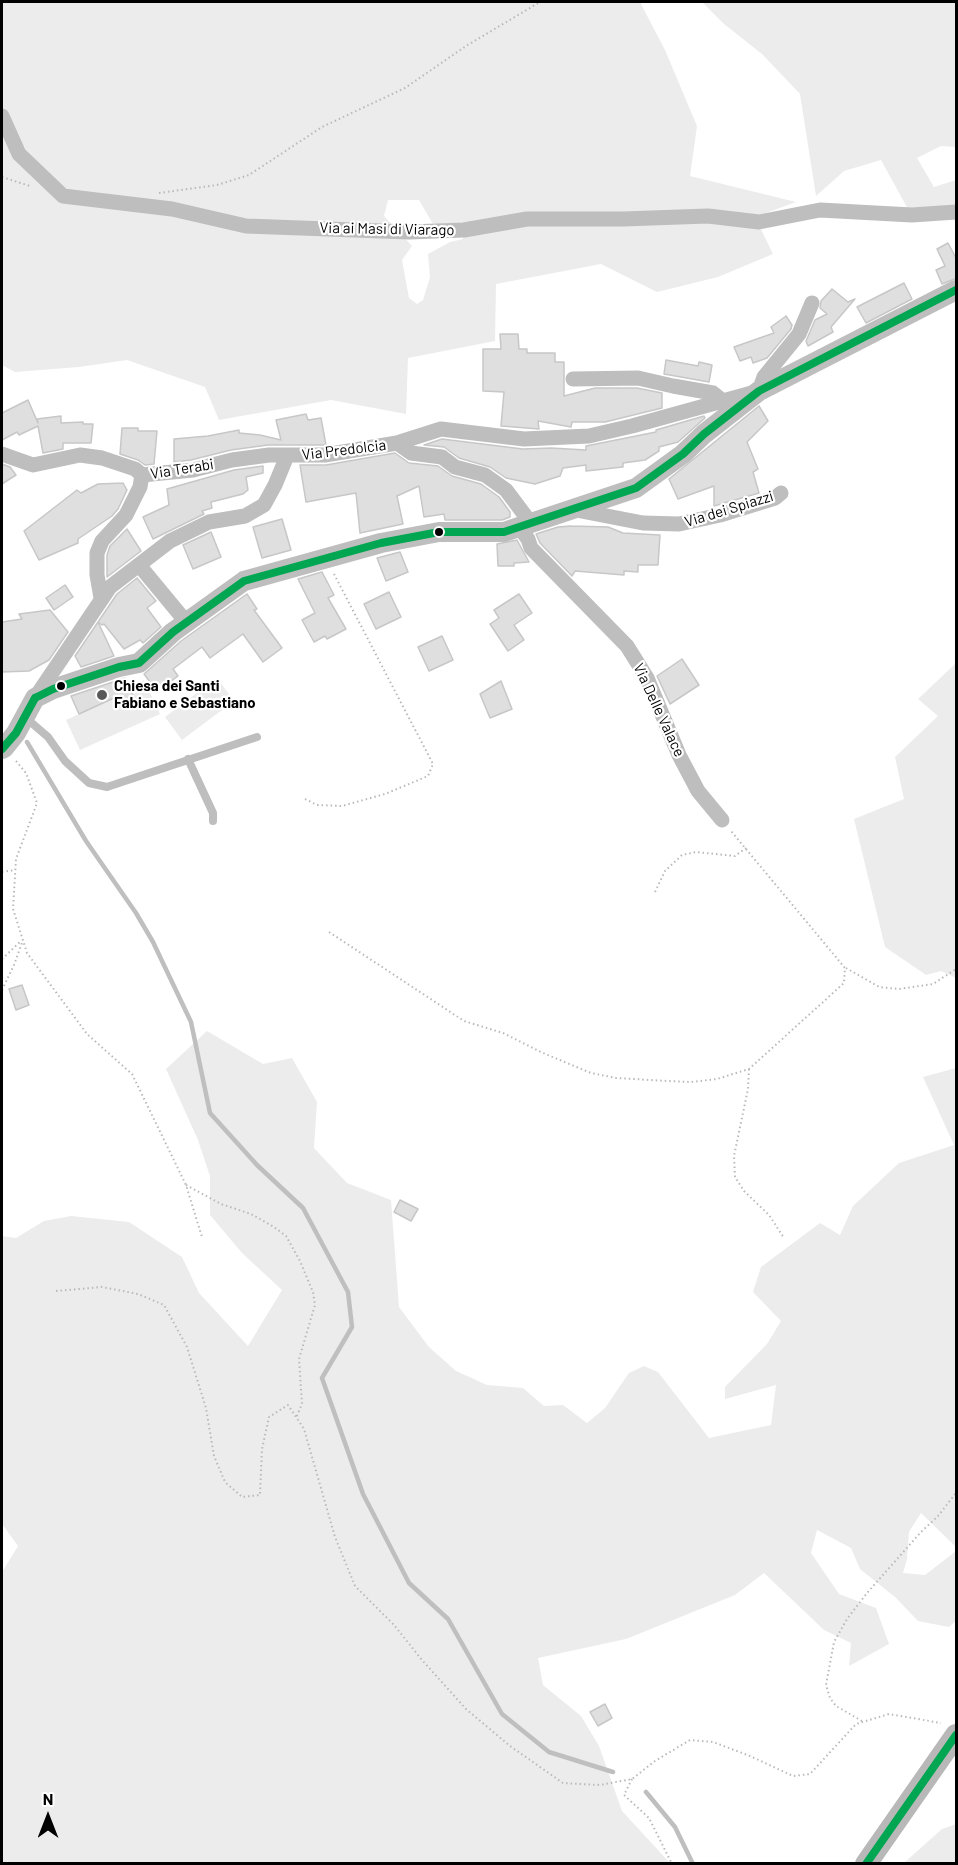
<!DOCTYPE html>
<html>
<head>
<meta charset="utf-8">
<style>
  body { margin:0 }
  #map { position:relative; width:958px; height:1865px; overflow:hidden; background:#fff; font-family:Barlow,sans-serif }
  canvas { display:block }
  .frame { position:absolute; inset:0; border:3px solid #000; pointer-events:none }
  .north { position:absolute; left:18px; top:1787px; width:60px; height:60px; -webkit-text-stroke:4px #fff; paint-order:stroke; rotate:0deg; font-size:16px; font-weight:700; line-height:24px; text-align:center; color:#000 }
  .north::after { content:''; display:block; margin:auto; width:21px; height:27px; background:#000; clip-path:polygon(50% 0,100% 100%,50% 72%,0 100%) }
</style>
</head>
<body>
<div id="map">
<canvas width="958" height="1865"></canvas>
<div class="frame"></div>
<div class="north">N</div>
</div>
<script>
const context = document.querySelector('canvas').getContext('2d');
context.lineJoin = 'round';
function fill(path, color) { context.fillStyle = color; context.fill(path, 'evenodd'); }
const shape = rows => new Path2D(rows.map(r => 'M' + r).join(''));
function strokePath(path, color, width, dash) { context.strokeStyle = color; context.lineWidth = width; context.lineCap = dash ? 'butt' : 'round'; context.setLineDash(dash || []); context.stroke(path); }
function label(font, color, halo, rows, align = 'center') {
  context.font = font + ' Barlow,sans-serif'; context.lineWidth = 4.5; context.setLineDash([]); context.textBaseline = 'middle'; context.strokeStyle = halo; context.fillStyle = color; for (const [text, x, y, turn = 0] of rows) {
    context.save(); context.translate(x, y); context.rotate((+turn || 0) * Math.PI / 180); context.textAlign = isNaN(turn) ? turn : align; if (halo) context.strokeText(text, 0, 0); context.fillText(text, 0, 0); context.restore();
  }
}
const green = shape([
  [2,2,643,2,641,4,665,50,697,126,690,176,796,202,755,217,773,254,718,277,657,292,601,264,496,284,495,341,408,358,406,414,331,400,219,420,205,387,127,360,79,367,15,372,2,365],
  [388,200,419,200,433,224,463,223,463,239,450,242,428,254,430,277,423,300,417,304,409,298,402,260,412,246,384,216],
  [702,2,956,2,956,147,941,146,917,158,934,187,956,180,956,205,909,211,881,160,844,171,816,196,800,94,762,54,724,24],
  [956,659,956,978,941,971,926,975,885,947,854,819,904,799,895,757,938,716,918,699,954,665],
  [217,678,234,701,182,740,165,717],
  [144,680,160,714,80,750,66,720,116,697,120,706,134,700,129,687],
  [207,1031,263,1064,292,1058,317,1102,314,1148,347,1183,391,1200,399,1307,429,1347,456,1371,487,1385,523,1388,544,1406,563,1405,587,1423,605,1408,629,1373,644,1366,658,1372,709,1438,771,1425,776,1385,725,1399,725,1387,767,1344,781,1321,753,1292,761,1267,820,1223,840,1235,853,1206,899,1163,954,1145,923,1077,956,1068,956,1547,921,1513,909,1532,907,1559,903,1573,925,1575,956,1551,956,1621,949,1627,918,1621,895,1597,860,1569,851,1548,817,1530,811,1553,839,1594,876,1608,889,1644,849,1666,851,1643,824,1630,764,1573,735,1595,626,1639,538,1658,543,1685,581,1716,599,1746,622,1811,670,1863,2,1863,2,1572,18,1546,2,1524,2,1236,16,1238,44,1221,71,1216,129,1222,182,1257,199,1293,248,1346,282,1290,242,1253,210,1215,210,1176,198,1140,166,1069],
  [956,1824,956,1863,904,1863,942,1829]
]);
const stream = shape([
  [27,742,86,841,136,913,153,942,191,1022,210,1113,257,1165,303,1208,348,1292,352,1327,322,1378,363,1494,409,1583,448,1619,502,1714,549,1752,613,1772],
  [646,1792,675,1827,693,1864]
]);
const building = shape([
  [948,243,957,260,957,278,942,284,936,270,945,266,937,249,948,243],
  [904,283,912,299,866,323,857,307,904,283],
  [832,289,848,302,855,299,831,327,833,332,808,346,806,341,815,320,827,314,820,308,821,301,832,289],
  [786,316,792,325,791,329,767,358,753,363,751,357,740,361,734,347,774,333,771,327,786,316],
  [500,334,518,334,519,349,527,349,527,353,555,353,555,362,564,362,564,396,595,388,637,388,662,393,662,408,605,422,572,422,571,427,538,421,539,429,501,426,504,392,483,391,483,349,501,349,500,334],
  [666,360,698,366,699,362,712,365,709,382,664,374,666,360],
  [28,400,38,423,37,419,61,416,61,423,83,422,83,424,93,424,91,443,63,443,63,449,43,453,38,426,19,435,17,432,2,440,2,413,28,400],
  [759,406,768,421,747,442,758,469,753,472,759,493,714,506,714,486,678,499,669,479,759,406],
  [306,414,308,420,321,418,326,445,268,445,231,450,191,460,174,462,174,439,208,436,239,430,239,433,260,435,281,440,276,420,306,414],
  [704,416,705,418,678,442,659,447,659,451,645,460,623,463,623,467,586,471,586,465,563,468,560,476,535,484,506,478,490,467,459,458,444,447,424,445,442,439,523,449,551,448,586,450,586,446,656,432,656,430,704,416],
  [122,428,138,428,138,431,157,431,154,464,145,465,138,460,120,454,122,428],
  [395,453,409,463,438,466,452,476,481,484,499,497,510,512,510,517,502,520,445,520,444,514,424,517,419,486,397,496,403,524,360,533,356,493,306,502,300,465,326,465,395,453],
  [2,464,10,467,16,475,2,484,2,464],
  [263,466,263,473,246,477,248,490,243,494,211,502,212,508,202,511,204,514,153,539,143,517,169,505,167,489,234,470,263,466],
  [123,483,127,490,118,509,112,516,78,539,78,543,39,560,24,531,77,490,81,493,98,484,123,483],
  [282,519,291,550,262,558,253,527,282,519],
  [571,526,608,527,623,533,660,535,658,565,638,565,638,572,624,571,624,575,575,571,572,576,540,543,536,534,558,527,571,526],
  [127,529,141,551,107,577,107,555,110,546,127,529],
  [211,532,221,557,193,569,183,545,211,532],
  [517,540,529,562,514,563,514,566,498,566,497,544,517,540],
  [400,552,408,572,386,581,377,558,400,552],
  [322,572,334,595,328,598,346,629,327,639,325,636,314,642,302,620,315,613,298,579,322,572],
  [137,578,156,601,147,608,161,627,143,643,140,640,124,649,104,624,102,625,98,622,114,656,81,667,75,656,117,594,137,578],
  [65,585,73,597,54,610,46,598,65,585],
  [389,592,401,617,376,629,364,604,389,592],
  [247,594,257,609,254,610,282,648,263,662,243,634,210,658,202,647,173,669,178,676,166,685,164,683,156,690,144,674,181,641,247,594],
  [519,594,532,613,514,625,524,640,508,651,490,624,499,618,494,610,519,594],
  [50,610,68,632,49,660,29,671,2,672,2,622,22,619,19,614,50,610],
  [442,636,453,660,429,671,418,647,442,636],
  [682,659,699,685,670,704,657,676,682,659],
  [125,678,135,700,120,706,116,697,79,714,71,696,125,678],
  [501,681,512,709,490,718,480,694,501,681],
  [22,985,29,1005,16,1010,9,989,22,985],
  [400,1200,418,1209,411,1221,394,1212,400,1200],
  [605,1704,612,1718,598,1726,590,1712,605,1704]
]);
const path = shape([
  [2,177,30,186],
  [159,193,217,185,249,175,322,127,405,88,466,46,540,2],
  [16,761,26,773,37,803,16,859,13,909,27,953,87,1034,132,1074,186,1185,202,1237],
  [305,799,317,805,342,806,385,794,428,776,433,764,334,574],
  [2,872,15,870],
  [655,892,665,871,682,855,696,852,735,856,746,848],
  [329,932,464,1021,503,1033,543,1053,591,1073,616,1078,667,1081,691,1082,717,1079,749,1069,844,983,845,968,731,831],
  [2,959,21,941],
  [846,968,879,987,899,989,933,984,956,969],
  [2,990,14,965,23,940],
  [749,1069,748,1089,734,1156,735,1177,744,1191,769,1215,784,1238],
  [186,1185,221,1204,251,1214,274,1227,286,1236,300,1261,313,1292,315,1305,299,1359,302,1404,296,1418],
  [56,1291,102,1287,138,1294,164,1305,187,1347,206,1408,214,1456,225,1482,242,1497,260,1495,262,1449,269,1417,288,1405,304,1429,335,1537,355,1586,394,1625,422,1660,466,1709,510,1746,563,1783,600,1785,632,1779,655,1761,690,1740,713,1742,750,1756,793,1776,810,1774,856,1724,889,1714,941,1723],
  [862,1721,836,1706,830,1698,826,1685,834,1642,847,1619,867,1593,921,1532,938,1516,956,1493],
  [632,1779,624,1795,649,1818,672,1864]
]);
const service = shape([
  [26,718,48,737,65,761,89,783,107,787,257,737],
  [188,759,213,813,213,821]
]);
const minor = shape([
  [2,116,19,154,63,196,172,209,246,226,409,232,464,230,527,219,623,219,708,216,759,222,820,210,912,215,956,212],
  [573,379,638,378,673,386,713,393,723,401],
  [397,443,411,453,442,457,455,467,485,475,506,490,530,522],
  [2,454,33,465,80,455,102,458,135,469,142,475],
  [142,475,193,470,232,460,269,455,325,455,397,443,441,429,524,439,589,436,632,426,759,391,764,377,799,334,812,303],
  [571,509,643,523,679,524,720,515,775,498,781,493],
  [518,526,528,539,531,548,627,646,647,678,679,755,698,791,722,820],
  [139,565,187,623],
  [101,598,97,575,97,553,102,541,126,515,140,487,142,475],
  [35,698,110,587,170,541,209,522,245,516,264,505,275,485,287,456]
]);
const tertiary = shape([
  [2,749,4,748,16,733,35,698,53,689,119,667,139,663,173,632,244,581,381,543,439,532,504,532,636,488,683,454,704,434,759,391,956,290]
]);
const secondary = shape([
  [866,1864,956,1735]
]);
const bus1 = shape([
  [35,698,53,689,119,667,139,663,173,632,244,581,381,543,439,532,504,532,636,488,683,454,704,434,759,391,956,290],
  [2,749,16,733,35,698],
  [866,1864,956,1735]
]);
const markers = [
  [439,532,5,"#000"],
  [61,686,5,"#000"],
  [102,695,6,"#595959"]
];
const streetNames = [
  ["Via ai Masi di Viarago",387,229,1],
  ["Via Predolcia",344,450,-7],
  ["Via Terabi",182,469,-9],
  ["Via dei Spiazzi",729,509,-17],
  ["Via Delle Valace",659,710,65]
];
const poiNames = [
  ["Chiesa dei Santi",114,686],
  ["Fabiano e Sebastiano",114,703]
];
fill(green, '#ececec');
strokePath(stream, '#bfbfbf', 4.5);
fill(building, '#dfdfdf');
strokePath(building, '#c7c7c7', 1.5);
strokePath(path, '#b9b9b9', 2, [1.5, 3]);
strokePath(service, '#bebebe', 8);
strokePath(minor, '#bebebe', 15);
strokePath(tertiary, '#bebebe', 20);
strokePath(secondary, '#b8b8b8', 22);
strokePath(bus1, '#00a651', 8);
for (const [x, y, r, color] of markers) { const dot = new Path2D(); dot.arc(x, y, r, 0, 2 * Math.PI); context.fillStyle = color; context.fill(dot); strokePath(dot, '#fff', 2); }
label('15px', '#000', '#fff', streetNames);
label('bold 15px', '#000', '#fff', poiNames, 'left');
</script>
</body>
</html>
